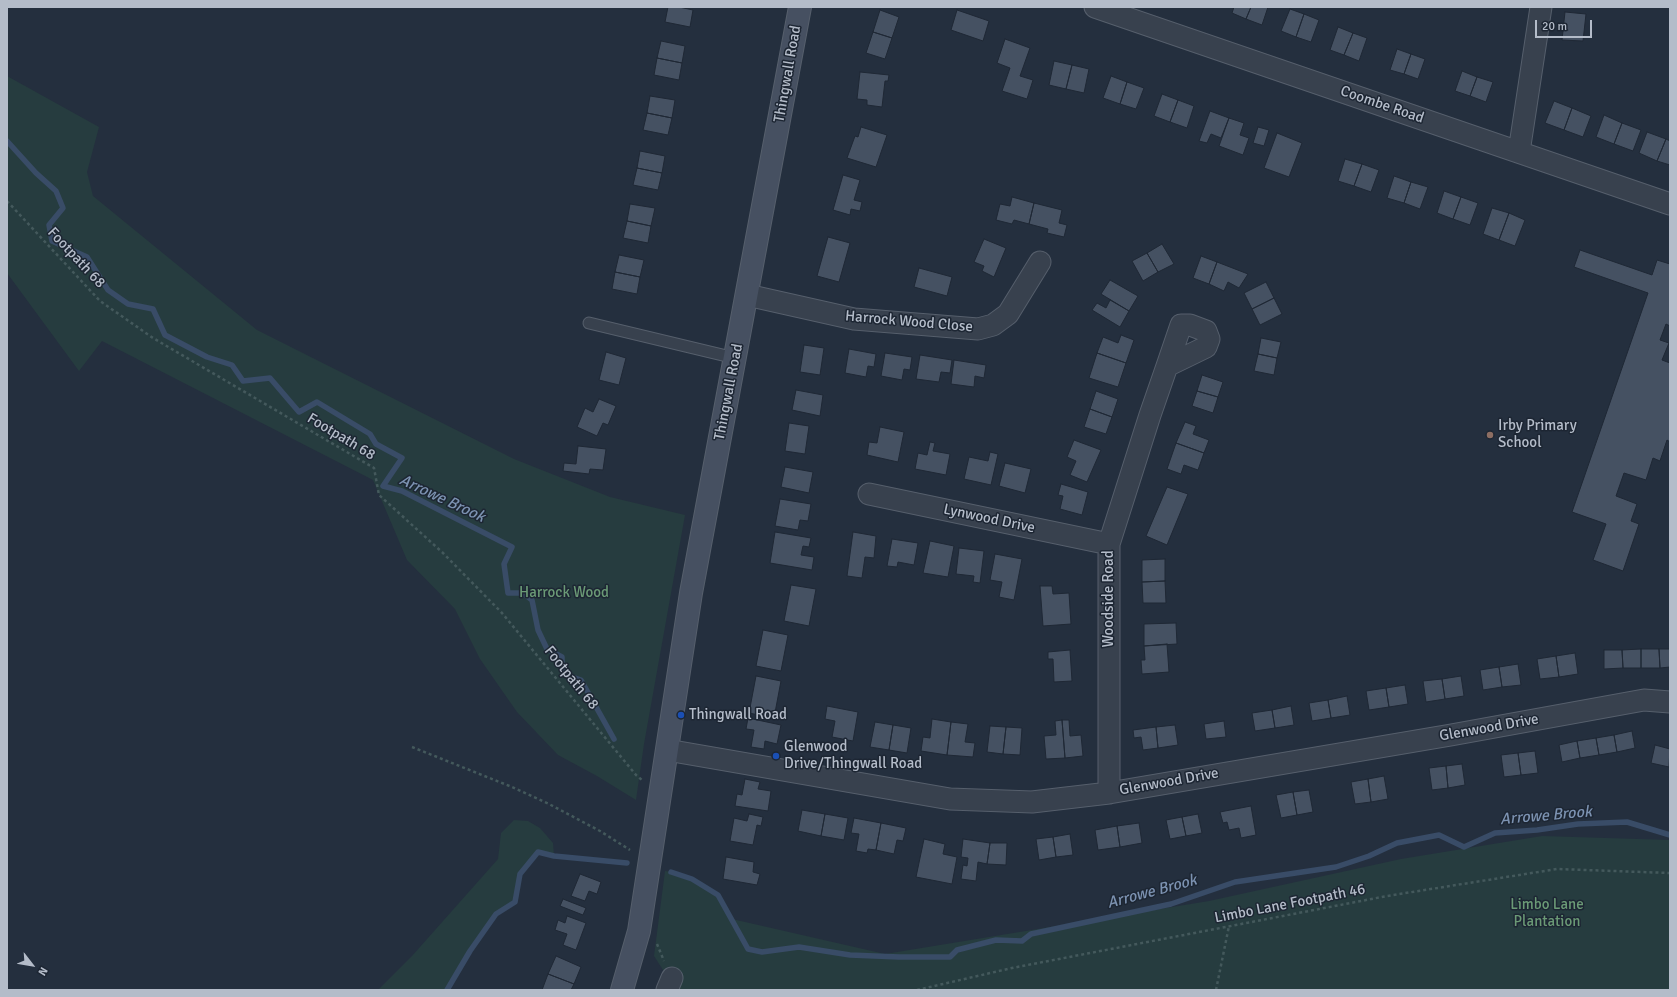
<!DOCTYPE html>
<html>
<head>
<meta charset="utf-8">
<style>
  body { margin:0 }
  #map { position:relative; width:1677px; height:997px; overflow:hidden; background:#242f3e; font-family:Signika,sans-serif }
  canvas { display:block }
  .frame { position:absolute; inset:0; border:8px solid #b4bcc9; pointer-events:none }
  .north { position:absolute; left:12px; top:945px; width:40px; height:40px; -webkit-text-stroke:3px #1d2633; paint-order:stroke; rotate:121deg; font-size:11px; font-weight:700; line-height:16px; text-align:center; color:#b4bcc9 }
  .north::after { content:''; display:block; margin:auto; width:14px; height:18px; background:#b4bcc9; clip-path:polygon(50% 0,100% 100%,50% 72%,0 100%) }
  .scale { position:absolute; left:1535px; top:20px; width:57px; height:18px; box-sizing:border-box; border:2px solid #b4bcc9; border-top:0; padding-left:5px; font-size:12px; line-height:14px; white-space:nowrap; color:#b4bcc9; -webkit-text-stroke:3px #1d2633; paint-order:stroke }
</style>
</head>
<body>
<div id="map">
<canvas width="1677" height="997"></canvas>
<div class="frame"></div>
<div class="north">N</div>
<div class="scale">20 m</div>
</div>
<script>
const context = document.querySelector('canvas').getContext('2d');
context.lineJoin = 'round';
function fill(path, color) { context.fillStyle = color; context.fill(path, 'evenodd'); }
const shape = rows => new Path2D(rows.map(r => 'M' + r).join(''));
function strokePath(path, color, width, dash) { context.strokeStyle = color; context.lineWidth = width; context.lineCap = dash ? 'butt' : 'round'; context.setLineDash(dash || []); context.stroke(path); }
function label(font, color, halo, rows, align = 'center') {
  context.font = font + ' Signika,sans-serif'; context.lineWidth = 3; context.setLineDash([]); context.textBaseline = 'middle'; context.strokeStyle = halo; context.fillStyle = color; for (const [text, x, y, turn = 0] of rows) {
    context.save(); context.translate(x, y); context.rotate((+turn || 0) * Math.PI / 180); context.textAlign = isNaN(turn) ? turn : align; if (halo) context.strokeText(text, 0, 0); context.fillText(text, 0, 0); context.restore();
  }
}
const green = shape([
  [7,76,99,127,87,172,93,196,257,330,514,459,610,497,685,515,644,744,636,800,597,776,558,755,517,712,480,659,455,609,407,560,373,480,102,341,79,371,7,273],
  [514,820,528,821,540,828,553,843,554,856,537,852,520,874,515,902,496,914,470,951,447,990,378,990,412,956,498,859,501,833],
  [1542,836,1670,840,1670,990,676,990,654,956,665,871,671,872,692,879,718,895,732,919,885,954,1209,901,1401,859]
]);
const stream = shape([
  [7,141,36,173,56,191,63,208,49,225,52,241,87,257,108,290,128,304,153,309,165,335,207,357,232,365,243,381,270,378,299,412,317,402,370,434,376,444,402,458,383,486,402,491,512,547,504,564,508,593,523,593,532,600,538,630,547,649,562,657,562,667,572,677,581,680,614,739],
  [671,872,692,879,718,895,748,949,762,952,799,947,850,955,899,957,950,957,957,950,996,940,1022,941,1031,934,1171,904,1235,882,1336,867,1369,856,1397,843,1439,835,1464,847,1495,833,1537,830,1578,824,1627,822,1670,835],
  [447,990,470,951,496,914,515,902,520,874,538,852,554,856,627,863]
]);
const building = shape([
  [668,7,679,7,693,10,690,27,665,22,668,7],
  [1234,7,1251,7,1246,19,1232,13,1234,7],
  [1251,7,1268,7,1262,25,1246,19,1251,7],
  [1290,9,1304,14,1296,37,1281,31,1290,9],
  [880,10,899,17,892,38,873,32,880,10],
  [957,10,989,21,983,41,951,30,957,10],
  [1565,12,1586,14,1583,41,1562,40,1565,12],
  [1304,14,1319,20,1311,42,1296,37,1304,14],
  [1338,27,1353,33,1344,55,1330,50,1338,27],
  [873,32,892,38,885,59,866,53,873,32],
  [1353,33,1367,38,1359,61,1344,55,1353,33],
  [1005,39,1030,48,1020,76,1033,80,1027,99,1002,91,1010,68,997,63,1005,39],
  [661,41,685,46,682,63,657,58,661,41],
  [1397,49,1411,54,1404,74,1390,70,1397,49],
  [1411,54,1425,59,1418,79,1404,74,1411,54],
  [657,58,682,63,679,80,654,75,657,58],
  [1054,61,1072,65,1066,89,1049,85,1054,61],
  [1072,65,1089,69,1084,93,1066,89,1072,65],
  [1462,71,1477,77,1470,96,1455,91,1462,71],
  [860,72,889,75,888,81,885,81,882,107,867,105,867,100,857,99,860,72],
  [1111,76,1127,82,1120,104,1103,98,1111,76],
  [1477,77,1493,82,1486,102,1470,96,1477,77],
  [1127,82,1144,88,1136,109,1120,104,1127,82],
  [1162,94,1178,100,1170,122,1154,116,1162,94],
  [650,96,675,100,672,118,647,113,650,96],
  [1178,100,1194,106,1187,128,1170,122,1178,100],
  [1554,101,1572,108,1564,130,1545,123,1554,101],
  [1572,108,1591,116,1583,137,1564,130,1572,108],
  [1210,111,1229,118,1221,138,1211,134,1207,143,1199,141,1210,111],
  [647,113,672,118,668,135,643,130,647,113],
  [1604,115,1622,123,1614,144,1596,137,1604,115],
  [1229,118,1244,123,1240,135,1249,138,1243,155,1219,146,1229,118],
  [1622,123,1641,130,1633,151,1614,144,1622,123],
  [861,127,887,135,876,167,847,158,855,136,858,137,861,127],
  [1258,127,1269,130,1264,146,1253,143,1258,127],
  [1647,132,1666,139,1657,161,1639,153,1647,132],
  [1277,133,1302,143,1289,177,1264,168,1277,133],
  [1666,139,1670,141,1670,165,1657,161,1666,139],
  [640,151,665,156,662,173,637,168,640,151],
  [1345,159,1362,164,1354,186,1338,181,1345,159],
  [1362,164,1379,170,1371,192,1354,186,1362,164],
  [637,168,662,173,658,190,633,185,637,168],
  [843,175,860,180,854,200,862,202,860,211,851,209,850,215,833,210,843,175],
  [1394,176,1411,182,1404,203,1387,198,1394,176],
  [1411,182,1428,187,1420,209,1404,203,1411,182],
  [1444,191,1461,197,1453,219,1437,213,1444,191],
  [1012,197,1034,203,1029,224,1014,220,1012,224,996,220,1000,204,1010,206,1012,197],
  [1461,197,1478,203,1470,225,1453,219,1461,197],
  [1034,203,1062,210,1059,223,1067,225,1064,237,1047,233,1048,229,1029,224,1034,203],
  [630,204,655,208,651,226,627,221,630,204],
  [1492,208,1509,213,1499,240,1483,234,1492,208],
  [1509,213,1525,220,1515,246,1499,240,1509,213],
  [627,221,651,226,648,243,623,238,627,221],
  [828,237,850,243,839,282,817,276,828,237],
  [984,239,1006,248,994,277,982,271,984,266,974,262,984,239],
  [1162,244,1174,264,1158,272,1147,253,1162,244],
  [1580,250,1652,275,1657,260,1670,264,1670,326,1666,324,1660,340,1669,343,1662,360,1670,363,1670,442,1667,440,1660,461,1653,458,1646,480,1624,473,1616,496,1637,504,1631,521,1639,524,1623,571,1593,560,1606,524,1572,512,1648,293,1574,267,1580,250],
  [1147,253,1158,272,1143,281,1132,261,1147,253],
  [619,255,644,260,640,277,615,272,619,255],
  [1201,256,1217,262,1209,284,1193,278,1201,256],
  [1217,262,1248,274,1239,288,1228,282,1224,291,1209,284,1217,262],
  [919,268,952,277,947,296,914,287,919,268],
  [615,272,640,277,637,294,612,289,615,272],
  [1110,280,1138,296,1129,311,1101,294,1110,280],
  [1266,282,1274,298,1252,309,1244,293,1266,282],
  [1274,298,1282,314,1260,325,1252,309,1274,298],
  [1110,300,1129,311,1120,327,1092,310,1097,303,1106,308,1110,300],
  [1121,335,1134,340,1126,363,1097,353,1103,337,1118,343,1121,335],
  [1261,338,1281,342,1277,358,1258,354,1261,338],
  [804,345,824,348,820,375,800,372,804,345],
  [849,349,876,354,874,367,868,366,866,377,845,373,849,349],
  [606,352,626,358,619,385,599,380,606,352],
  [885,353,912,357,910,370,904,369,902,380,881,376,885,353],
  [1097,353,1126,363,1118,387,1089,378,1097,353],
  [1258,354,1277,358,1274,375,1254,371,1258,354],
  [920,355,952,360,950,373,941,372,939,382,916,379,920,355],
  [954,360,986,365,984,378,975,376,974,387,951,384,954,360],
  [1202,375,1223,382,1218,397,1197,391,1202,375],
  [796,390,823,395,820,416,792,410,796,390],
  [1096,391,1118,399,1112,417,1090,409,1096,391],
  [1197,391,1218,397,1213,413,1192,406,1197,391],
  [599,399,616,406,608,425,603,423,597,436,577,427,585,408,593,412,599,399],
  [1090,409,1112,417,1106,434,1084,427,1090,409],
  [1185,422,1196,426,1193,434,1209,440,1204,453,1176,443,1185,422],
  [789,423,809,426,805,454,785,451,789,423],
  [880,427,904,432,898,462,867,455,869,442,877,443,880,427],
  [1074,440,1101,450,1087,482,1070,475,1076,461,1067,457,1074,440],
  [930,442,935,443,933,451,950,454,946,475,915,469,918,453,927,455,930,442],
  [1176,443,1204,453,1198,470,1184,465,1181,474,1167,469,1176,443],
  [578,446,606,449,603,470,590,469,589,474,563,471,564,463,576,464,578,446],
  [990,452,998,454,991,485,964,479,969,457,988,461,990,452],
  [1005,463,1031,469,1025,493,999,486,1005,463],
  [785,467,813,472,809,493,781,487,785,467],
  [1061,484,1088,492,1082,515,1060,509,1063,496,1058,495,1061,484],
  [1167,487,1188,494,1167,545,1146,536,1167,487],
  [780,499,811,504,808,521,800,520,798,530,775,526,780,499],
  [775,532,811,538,809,547,803,546,801,555,814,557,812,570,770,563,775,532],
  [853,532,876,536,874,558,865,557,862,578,847,576,853,532],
  [892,539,918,543,914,565,898,562,897,567,887,566,892,539],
  [930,541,954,546,948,577,923,573,930,541],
  [959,548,984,551,980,583,973,582,974,576,956,574,959,548],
  [995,554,1022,559,1014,600,999,597,1002,582,990,580,995,554],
  [1165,559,1165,581,1142,582,1142,560,1165,559],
  [1165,581,1166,603,1143,603,1142,582,1165,581],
  [791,585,816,589,809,626,784,621,791,585],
  [1040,586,1052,586,1053,594,1069,593,1071,624,1043,626,1040,586],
  [1176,623,1177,644,1144,646,1144,624,1176,623],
  [763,630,788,635,781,671,756,666,763,630],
  [1167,644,1169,672,1142,674,1141,660,1145,660,1144,646,1167,644],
  [1641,649,1641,668,1623,668,1622,650,1641,649],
  [1641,649,1659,649,1660,668,1641,668,1641,649],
  [1659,649,1670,649,1670,667,1660,668,1659,649],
  [1070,650,1072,681,1054,682,1053,659,1048,659,1048,652,1070,650],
  [1604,650,1622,650,1623,668,1604,669,1604,650],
  [1575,653,1578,674,1559,677,1556,656,1575,653],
  [1556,656,1559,677,1540,679,1537,659,1556,656],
  [1518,664,1521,685,1502,687,1499,667,1518,664],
  [1499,667,1502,687,1483,690,1480,670,1499,667],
  [756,676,781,681,774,718,749,713,756,676],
  [1461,676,1464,696,1445,699,1442,679,1461,676],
  [1442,679,1445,699,1426,702,1423,681,1442,679],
  [1405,685,1408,704,1389,707,1386,688,1405,685],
  [1386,688,1389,707,1369,710,1366,691,1386,688],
  [1347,696,1350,715,1331,718,1328,700,1347,696],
  [1328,700,1331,718,1312,721,1309,703,1328,700],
  [827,706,858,712,853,741,832,737,835,721,825,719,827,706],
  [1291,706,1294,725,1275,728,1272,710,1291,706],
  [1272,710,1275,728,1255,731,1252,713,1272,710],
  [748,718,781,725,777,744,765,741,764,749,751,747,754,730,746,729,748,718],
  [932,719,951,722,947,755,921,751,923,737,930,738,932,719],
  [1062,720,1065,758,1046,759,1044,736,1056,735,1055,721,1062,720],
  [1062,720,1069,720,1070,736,1081,735,1083,756,1065,758,1062,720],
  [1224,721,1226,737,1206,739,1204,724,1224,721],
  [875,722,893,725,889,750,870,747,875,722],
  [951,722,968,724,965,742,975,743,973,757,947,755,951,722],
  [893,725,911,728,907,753,889,750,893,725],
  [1175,725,1178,745,1158,748,1156,727,1175,725],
  [990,726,1006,727,1003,754,987,752,990,726],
  [1006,727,1022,728,1020,755,1003,754,1006,727],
  [1156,727,1158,748,1143,750,1141,737,1134,738,1133,730,1156,727],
  [1632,731,1635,748,1617,752,1614,735,1632,731],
  [1614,735,1617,752,1599,755,1596,738,1614,735],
  [1596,738,1599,755,1580,758,1577,741,1596,738],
  [1577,741,1580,758,1562,762,1559,745,1577,741],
  [1655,745,1670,749,1669,767,1651,763,1655,745],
  [1535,751,1538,773,1521,775,1518,753,1535,751],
  [1518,753,1521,775,1504,777,1501,755,1518,753],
  [1462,764,1465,785,1448,788,1446,766,1462,764],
  [1446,766,1448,788,1432,790,1429,768,1446,766],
  [1384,776,1388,799,1371,802,1368,779,1384,776],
  [745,779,760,782,758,789,771,791,768,811,735,806,737,794,742,795,745,779],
  [1368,779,1371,802,1355,804,1351,782,1368,779],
  [1309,790,1313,812,1297,815,1293,792,1309,790],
  [1293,792,1297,815,1281,818,1276,795,1293,792],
  [1251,806,1256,835,1241,838,1239,828,1229,830,1227,822,1223,823,1220,812,1251,806],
  [802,810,825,814,821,836,798,831,802,810],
  [749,814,763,817,761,826,757,825,753,845,730,841,734,818,747,821,749,814],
  [825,814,848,818,844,840,821,836,825,814],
  [1198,814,1202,833,1186,836,1182,817,1198,814],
  [1182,817,1186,836,1170,839,1166,820,1182,817],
  [854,818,881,823,876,850,868,849,867,853,856,851,859,834,851,833,854,818],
  [881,823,906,828,903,841,897,840,894,854,876,850,881,823],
  [1139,823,1142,843,1120,847,1117,826,1139,823],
  [1117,826,1120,847,1098,850,1095,830,1117,826],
  [1070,834,1073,855,1056,857,1053,837,1070,834],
  [1053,837,1056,857,1039,860,1036,839,1053,837],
  [924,839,945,844,943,854,957,857,952,884,916,877,924,839],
  [963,839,990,843,987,864,978,862,976,881,961,879,963,865,967,866,968,858,961,857,963,839],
  [990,843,1007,843,1006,865,987,864,990,843],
  [726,857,754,862,753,872,760,874,757,885,723,879,726,857],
  [580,874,601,882,597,894,589,891,585,901,571,896,580,874],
  [563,899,586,908,583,915,560,906,563,899],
  [567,916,586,923,576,950,563,945,567,934,555,930,558,920,565,923,567,916],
  [556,956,581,967,574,984,548,974,556,956],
  [548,974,574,984,571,990,542,990,548,974]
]);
const path = shape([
  [7,201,100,301,153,338,374,468,379,495,443,553,502,613,636,775,642,780],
  [412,747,512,787,549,804,600,831,630,850],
  [657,944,664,961],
  [917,990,1012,968,1387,896,1557,869,1670,873],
  [1216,990,1229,926]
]);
const lane = shape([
  [589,323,735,358]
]);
const street = shape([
  [1095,7,1670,204],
  [1519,152,1541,7],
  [747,295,854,319,978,329,993,325,1008,314,1040,262],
  [869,494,1109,544],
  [667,750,950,799,1032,802,1109,793,1451,735,1644,700,1670,702],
  [1109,793,1109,544,1150,415,1167,366,1181,325,1190,325,1206,331,1209,339,1206,347,1167,366],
  [667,990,672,978]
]);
const secondary = shape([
  [622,990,639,931,691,593,800,7]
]);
const markers = [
  [1490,435,4,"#8d6e63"],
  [681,715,4,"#1a4fb4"],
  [776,756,4,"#1a4fb4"]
];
const streetNames = [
  ["Thingwall Road",788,74,-80],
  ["Coombe Road",1382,105,19],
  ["Footpath 68",76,258,47],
  ["Harrock Wood Close",909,322,5],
  ["Thingwall Road",729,392,-79],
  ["Footpath 68",341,437,31],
  ["Lynwood Drive",989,519,12],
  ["Woodside Road",1109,599,-90],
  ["Footpath 68",571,678,51],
  ["Glenwood Drive",1489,728,-10],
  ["Glenwood Drive",1169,782,-10],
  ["Limbo Lane Footpath 46",1290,904,-11]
];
const poiNames = [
  ["Irby Primary",1498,426],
  ["School",1498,443],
  ["Thingwall Road",689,715],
  ["Glenwood",784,747],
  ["Drive/Thingwall Road",784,764]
];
const parkNames = [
  ["Harrock Wood",564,593],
  ["Limbo Lane",1547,905],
  ["Plantation",1547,922]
];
const waterNames = [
  ["Arrowe Brook",442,499,25],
  ["Arrowe Brook",1546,816,-5],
  ["Arrowe Brook",1152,892,-15]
];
fill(green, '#263c3f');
strokePath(stream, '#394c67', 5.5);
fill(building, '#455162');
strokePath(building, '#1f2835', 1);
strokePath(lane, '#565f6c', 13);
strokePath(street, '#565f6c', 23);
strokePath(secondary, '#565f6c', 24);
strokePath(path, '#44595c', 2.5, [3, 3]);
strokePath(lane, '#38414e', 11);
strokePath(street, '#38414e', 21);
strokePath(secondary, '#465061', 22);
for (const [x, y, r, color] of markers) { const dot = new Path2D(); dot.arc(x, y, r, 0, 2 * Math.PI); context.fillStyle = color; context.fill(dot); strokePath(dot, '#1d2633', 1.5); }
label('15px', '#b4bcc9', '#1d2633', streetNames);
label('15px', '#b4bcc9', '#1d2633', poiNames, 'left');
label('15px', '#6b9a76', '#1d2633', parkNames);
label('italic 16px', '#7c92b1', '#1d2633', waterNames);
</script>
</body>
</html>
